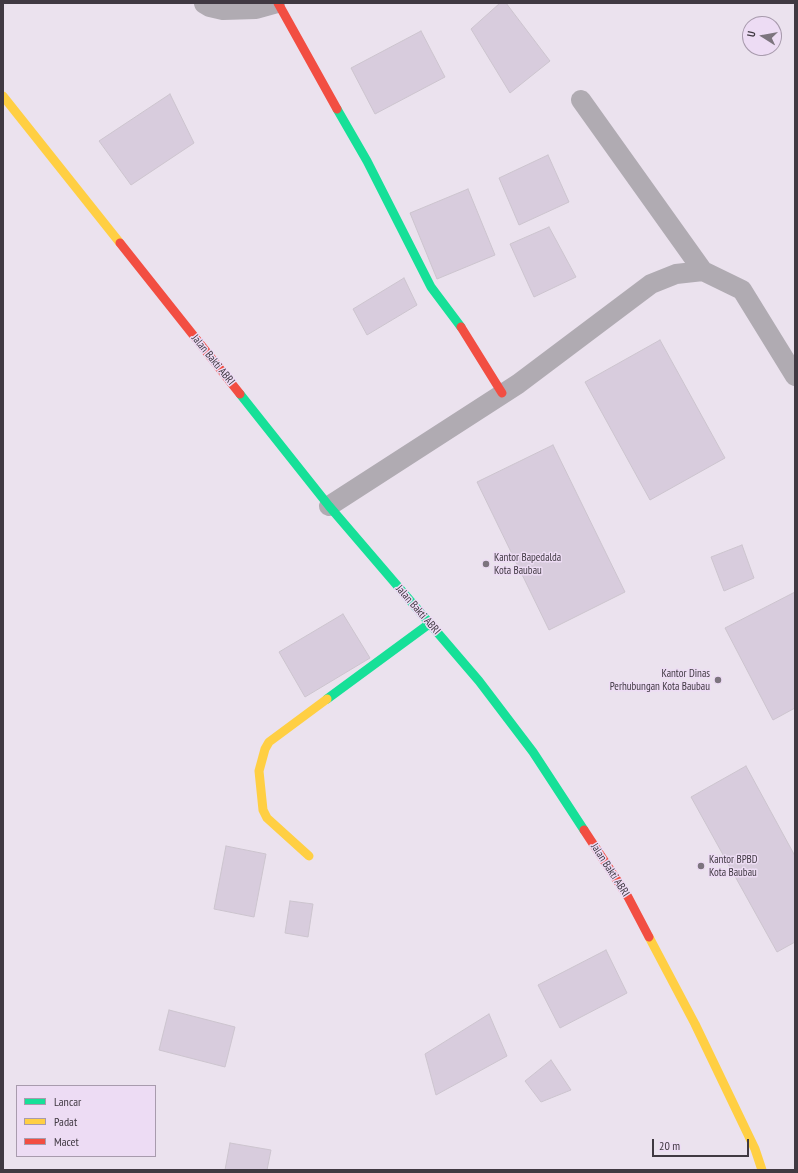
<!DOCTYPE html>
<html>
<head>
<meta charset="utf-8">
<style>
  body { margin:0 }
  #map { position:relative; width:798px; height:1173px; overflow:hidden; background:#ebe2ee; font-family:"PT Sans Narrow",sans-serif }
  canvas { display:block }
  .frame { position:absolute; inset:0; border:4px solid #403942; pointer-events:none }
  .legend { position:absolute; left:16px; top:1085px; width:140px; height:72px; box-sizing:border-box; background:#eddcf4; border:1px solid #a89bad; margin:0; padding:5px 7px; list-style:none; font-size:12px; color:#403942 }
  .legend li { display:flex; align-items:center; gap:8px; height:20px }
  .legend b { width:20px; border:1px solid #a89bad }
  .north { position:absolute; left:742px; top:16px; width:40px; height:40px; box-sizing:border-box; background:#eddcf4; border:1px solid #a89bad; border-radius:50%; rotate:281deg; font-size:11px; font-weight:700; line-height:16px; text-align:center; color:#403942 }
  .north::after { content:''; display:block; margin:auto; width:14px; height:18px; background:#7c747e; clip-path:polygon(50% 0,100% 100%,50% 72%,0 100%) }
  .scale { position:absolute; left:652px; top:1139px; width:97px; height:18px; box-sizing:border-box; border:2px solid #403942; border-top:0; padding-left:5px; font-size:12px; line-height:14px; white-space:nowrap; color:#403942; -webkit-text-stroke:3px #eddcf4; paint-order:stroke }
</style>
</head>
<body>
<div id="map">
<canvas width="798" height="1173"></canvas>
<div class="frame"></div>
<ul class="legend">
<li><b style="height:5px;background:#16e098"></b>Lancar</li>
<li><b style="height:5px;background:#ffcf43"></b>Padat</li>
<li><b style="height:5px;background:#f24e42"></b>Macet</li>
</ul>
<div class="north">U</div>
<div class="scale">20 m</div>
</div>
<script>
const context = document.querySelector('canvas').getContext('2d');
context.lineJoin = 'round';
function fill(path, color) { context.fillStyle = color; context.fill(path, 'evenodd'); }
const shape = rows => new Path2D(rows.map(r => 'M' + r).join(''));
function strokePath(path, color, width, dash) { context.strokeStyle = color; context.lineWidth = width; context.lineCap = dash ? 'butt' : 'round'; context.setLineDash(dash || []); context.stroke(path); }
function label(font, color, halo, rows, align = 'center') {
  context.font = font + ' "PT Sans Narrow",sans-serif'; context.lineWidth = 3; context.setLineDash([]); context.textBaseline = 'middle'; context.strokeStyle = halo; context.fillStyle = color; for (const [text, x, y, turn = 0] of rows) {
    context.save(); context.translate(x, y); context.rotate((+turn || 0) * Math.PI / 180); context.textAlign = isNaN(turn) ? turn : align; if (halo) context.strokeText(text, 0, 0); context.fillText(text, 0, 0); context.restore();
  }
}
const building = shape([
  [500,3,506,3,550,61,510,93,471,29,500,3],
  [421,31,445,77,375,114,351,68,421,31],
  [170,94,194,143,131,185,99,141,170,94],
  [548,155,569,202,519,225,499,178,548,155],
  [468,189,495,255,437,279,410,213,468,189],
  [549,227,576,277,534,297,510,244,549,227],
  [404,278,417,305,367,335,353,309,404,278],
  [660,340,725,458,650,500,585,382,660,340],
  [553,445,625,592,549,630,477,482,553,445],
  [742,545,754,578,724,591,711,557,742,545],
  [795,592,795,708,773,720,725,628,795,592],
  [343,614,370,658,305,697,279,652,343,614],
  [746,766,795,856,795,942,777,952,691,797,746,766],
  [226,846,266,854,254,917,214,909,226,846],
  [290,901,313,904,308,937,285,933,290,901],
  [606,950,627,993,560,1028,538,985,606,950],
  [169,1010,235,1027,225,1067,159,1050,169,1010],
  [489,1014,507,1056,436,1095,425,1054,489,1014],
  [551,1060,571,1090,541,1102,525,1081,551,1060],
  [230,1143,271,1150,267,1170,225,1170,230,1143]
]);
const lane = shape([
  [581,100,703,271],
  [329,506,518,384,651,284,676,274,703,271,742,290,795,376]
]);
const street = shape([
  [205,3,210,6,223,9,256,8,274,3]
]);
const fast = shape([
  [337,109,367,161,431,287,461,327],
  [240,394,329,506,479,681,533,752,584,830],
  [327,699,429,624]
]);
const slow = shape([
  [3,96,120,243],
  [309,856,267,818,263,810,259,771,265,749,269,742,327,699],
  [649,937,695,1024,755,1149,762,1170]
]);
const jam = shape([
  [278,3,337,109],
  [120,243,240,394],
  [461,327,502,393],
  [584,830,628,897,649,937]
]);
const markers = [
  [486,564,4,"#7c747e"],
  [718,680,4,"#7c747e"],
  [701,866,4,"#7c747e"]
];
const streetNames = [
  ["Jalan Bakti ABRI",213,360,51],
  ["Jalan Bakti ABRI",418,610,49],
  ["Jalan Bakti ABRI",610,870,57]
];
const poiNames = [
  ["Kantor Bapedalda",494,558],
  ["Kota Baubau",494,571],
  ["Kantor Dinas",710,674,"right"],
  ["Perhubungan Kota Baubau",710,687,"right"],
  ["Kantor BPBD",709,860],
  ["Kota Baubau",709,873]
];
fill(building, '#d8ccdd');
strokePath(building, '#ccc4ce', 1);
strokePath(lane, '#b0abb2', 20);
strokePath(street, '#b0abb2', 22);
strokePath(fast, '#16e098', 9);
strokePath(slow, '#ffcf43', 9);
strokePath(jam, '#f24e42', 9);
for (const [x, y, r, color] of markers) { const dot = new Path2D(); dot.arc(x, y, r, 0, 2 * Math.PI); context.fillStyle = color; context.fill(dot); strokePath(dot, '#eddcf4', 1.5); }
label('11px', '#403942', '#eddcf4', streetNames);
label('11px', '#403942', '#eddcf4', poiNames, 'left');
</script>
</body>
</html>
